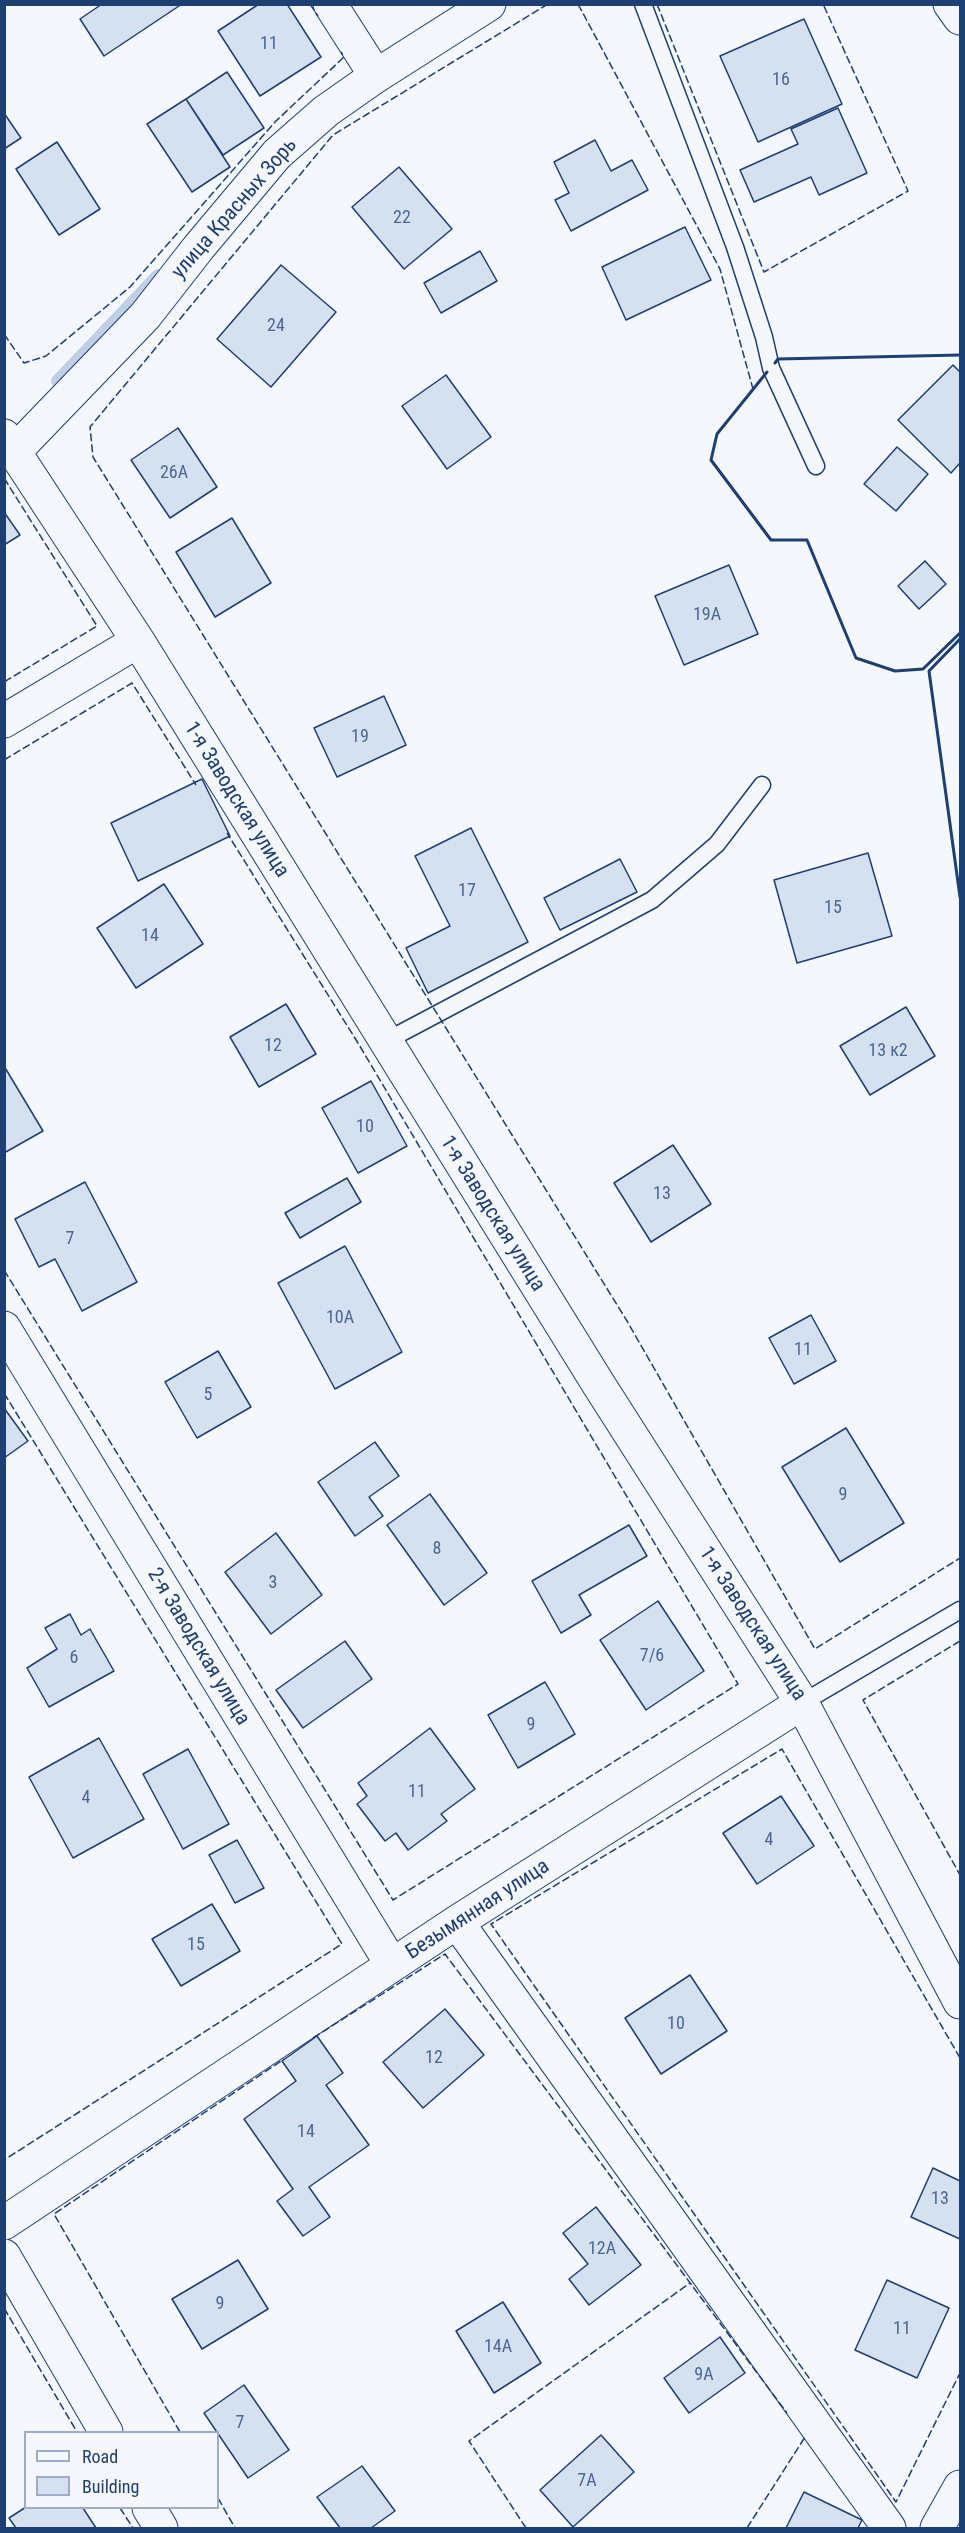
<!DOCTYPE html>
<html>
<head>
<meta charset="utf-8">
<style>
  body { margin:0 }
  #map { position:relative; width:965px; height:2533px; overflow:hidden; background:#f4f7fb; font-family:"Roboto Condensed",sans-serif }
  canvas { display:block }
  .frame { position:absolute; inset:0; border:6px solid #1d3f73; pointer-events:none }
  .legend { position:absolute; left:24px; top:2431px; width:195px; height:78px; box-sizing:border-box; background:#f4f7fb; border:2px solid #9eadc5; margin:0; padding:8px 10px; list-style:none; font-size:18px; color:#1d3f73 }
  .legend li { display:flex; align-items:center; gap:12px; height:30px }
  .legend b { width:30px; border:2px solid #9eadc5 }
</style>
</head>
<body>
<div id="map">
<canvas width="965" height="2533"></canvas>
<div class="frame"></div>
<ul class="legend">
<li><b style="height:8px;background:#f4f7fb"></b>Road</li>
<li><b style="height:16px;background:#d5e0f0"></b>Building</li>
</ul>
</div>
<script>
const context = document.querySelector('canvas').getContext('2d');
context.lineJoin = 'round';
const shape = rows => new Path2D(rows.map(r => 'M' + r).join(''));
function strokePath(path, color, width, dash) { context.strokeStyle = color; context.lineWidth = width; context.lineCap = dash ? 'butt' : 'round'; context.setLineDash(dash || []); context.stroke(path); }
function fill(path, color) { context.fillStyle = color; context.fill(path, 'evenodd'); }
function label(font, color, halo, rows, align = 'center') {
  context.font = font + ' "Roboto Condensed",sans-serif'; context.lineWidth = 4.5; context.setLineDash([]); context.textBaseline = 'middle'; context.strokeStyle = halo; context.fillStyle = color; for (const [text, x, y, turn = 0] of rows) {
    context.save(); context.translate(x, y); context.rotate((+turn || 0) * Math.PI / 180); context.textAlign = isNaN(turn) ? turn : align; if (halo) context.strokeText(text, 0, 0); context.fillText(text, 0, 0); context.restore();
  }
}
const stream = shape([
  [57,381,158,275]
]);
const building = shape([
  [102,4,182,4,104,56,80,19,102,4],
  [259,4,287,4,321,57,260,96,218,31,259,4],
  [804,19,842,104,758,142,720,56,804,19],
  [227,72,264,128,223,155,186,99,227,72],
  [186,99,230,167,192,192,147,124,186,99],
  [838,108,867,173,819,195,811,177,754,202,740,170,798,144,791,129,838,108],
  [4,113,21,138,4,149,4,113],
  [595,140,611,171,632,160,648,190,571,231,555,200,569,193,554,162,595,140],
  [57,142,100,209,59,235,16,169,57,142],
  [399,167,452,229,404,269,352,207,399,167],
  [685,227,711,280,626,320,602,267,685,227],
  [480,251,497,281,441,313,424,283,480,251],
  [281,265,336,312,271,387,217,339,281,265],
  [953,365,960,372,960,463,951,473,898,420,953,365],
  [446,375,491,437,447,469,402,406,446,375],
  [178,428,217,487,170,518,131,460,178,428],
  [897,447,928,474,896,511,864,484,897,447],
  [4,512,20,535,4,545,4,512],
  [232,518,271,583,215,617,176,552,232,518],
  [925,561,946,584,919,609,898,586,925,561],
  [729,565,758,634,684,665,655,596,729,565],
  [384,696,406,745,337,777,314,728,384,696],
  [202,779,230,836,138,881,111,823,202,779],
  [471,828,528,942,428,993,406,948,450,926,415,856,471,828],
  [868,853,892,936,797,963,774,880,868,853],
  [620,859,637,892,560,930,544,898,620,859],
  [164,884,203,944,136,988,97,928,164,884],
  [286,1004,316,1054,259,1087,230,1037,286,1004],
  [906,1007,935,1056,870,1095,840,1046,906,1007],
  [4,1066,43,1131,4,1153,4,1066],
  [371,1081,407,1146,358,1173,322,1108,371,1081],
  [673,1145,711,1204,651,1242,614,1183,673,1145],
  [347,1178,361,1202,300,1238,285,1213,347,1178],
  [85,1182,137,1282,82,1311,55,1259,39,1267,15,1219,85,1182],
  [345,1246,402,1352,335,1389,278,1283,345,1246],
  [811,1315,836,1361,794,1384,769,1338,811,1315],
  [218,1351,251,1407,197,1438,165,1382,218,1351],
  [4,1408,28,1441,4,1458,4,1408],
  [846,1428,904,1523,840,1562,782,1467,846,1428],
  [375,1442,399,1476,369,1497,383,1516,355,1536,318,1482,375,1442],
  [430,1494,487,1573,444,1605,387,1525,430,1494],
  [629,1525,647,1556,579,1595,591,1615,561,1633,532,1581,629,1525],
  [276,1533,322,1595,271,1634,225,1572,276,1533],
  [658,1601,704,1671,646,1710,600,1640,658,1601],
  [70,1614,81,1635,90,1629,114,1671,49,1707,27,1668,57,1649,45,1628,70,1614],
  [345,1641,372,1679,303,1728,276,1690,345,1641],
  [545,1682,575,1734,518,1768,488,1715,545,1682],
  [430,1728,475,1789,441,1814,447,1821,408,1850,396,1833,385,1841,357,1804,367,1796,358,1783,430,1728],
  [99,1738,144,1819,73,1858,29,1777,99,1738],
  [188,1749,229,1824,183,1849,143,1774,188,1749],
  [781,1796,814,1846,757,1884,723,1833,781,1796],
  [237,1840,264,1888,235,1903,209,1855,237,1840],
  [212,1904,240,1951,181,1986,152,1939,212,1904],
  [690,1975,727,2031,661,2074,625,2018,690,1975],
  [445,2009,484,2055,423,2108,383,2062,445,2009],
  [317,2036,343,2073,326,2085,369,2145,309,2187,330,2217,303,2236,277,2201,293,2189,244,2119,296,2081,282,2061,317,2036],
  [933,2168,960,2181,960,2239,911,2217,933,2168],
  [596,2207,641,2265,589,2305,569,2279,588,2264,563,2233,596,2207],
  [238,2260,268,2309,202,2349,172,2299,238,2260],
  [887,2280,949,2308,917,2378,855,2350,887,2280],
  [503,2302,541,2363,494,2393,456,2331,503,2302],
  [720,2337,745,2373,689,2413,664,2378,720,2337],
  [244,2385,289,2450,248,2478,204,2413,244,2385],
  [601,2435,634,2472,573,2527,540,2490,601,2435],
  [362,2466,395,2511,371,2528,340,2528,317,2497,362,2466],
  [804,2492,862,2520,858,2528,786,2528,804,2492],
  [26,2507,83,2508,96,2528,16,2528,9,2518,26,2507]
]);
const lane = shape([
  [643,4,735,247,764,337,771,368,816,466],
  [386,1041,652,900,717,844,762,785],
  [802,1703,960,1610]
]);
const street = shape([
  [330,4,376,76],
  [950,4,960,18],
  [4,436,138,641,599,1385,802,1703,960,2002],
  [14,452,145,316,199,247,277,154,326,111,376,76,489,4],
  [4,721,138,641],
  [4,1328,392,1965],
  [457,1922,889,2528],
  [4,2223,457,1922,802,1703],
  [4,2256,106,2432],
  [149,2508,161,2528],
  [937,2528,960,2487]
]);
const fence = shape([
  [310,4,318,16],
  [548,4,333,135,90,427,93,457,627,1321,815,1649,960,1558],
  [578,4,720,269,753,389],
  [657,4,764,272,908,191,823,4],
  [4,334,24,363,46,356,130,287,276,121,344,57,341,52],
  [4,478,97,626,4,682],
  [4,760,132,683,196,785],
  [4,1270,393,1900,738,1684,358,1043,227,833],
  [4,1393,342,1944,4,2160],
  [960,1641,863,1700,960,1875],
  [313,2038,445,1954,787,2413],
  [960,2058,782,1749,491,1924,896,2502,960,2373],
  [4,2308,77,2432],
  [180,2432,54,2214,284,2059],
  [218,2498,235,2528],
  [120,2508,133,2528],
  [526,2528,469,2441,690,2283],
  [747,2528,805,2437]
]);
const wall = shape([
  [775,363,778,359,960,355],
  [767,372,717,434,711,460,771,540,807,540,856,658,895,671,923,669,960,633],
  [960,639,929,671,960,897]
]);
const numberNames = [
  ["11",269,44],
  ["16",781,80],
  ["22",402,218],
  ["24",276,326],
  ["26А",174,473],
  ["19А",707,615],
  ["19",360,737],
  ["17",467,891],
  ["15",833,908],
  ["14",150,936],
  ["12",273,1046],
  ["13 к2",888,1051],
  ["10",365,1127],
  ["13",662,1194],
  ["7",70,1239],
  ["10А",340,1318],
  ["11",803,1350],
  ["5",208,1395],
  ["9",843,1495],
  ["8",437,1549],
  ["3",273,1583],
  ["7/6",652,1656],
  ["6",74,1658],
  ["9",531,1725],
  ["11",417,1792],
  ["4",86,1798],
  ["4",769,1840],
  ["15",196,1945],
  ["10",676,2024],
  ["12",434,2058],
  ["14",306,2132],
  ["13",940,2199],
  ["12А",602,2249],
  ["9",220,2304],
  ["11",902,2329],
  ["14А",498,2347],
  ["9А",704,2375],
  ["7",240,2423],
  ["7А",587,2481]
];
const streetNames = [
  ["улица Красных Зорь",235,209,-49],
  ["1-я Заводская улица",236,800,58],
  ["1-я Заводская улица",492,1214,58],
  ["1-я Заводская улица",752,1624,57],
  ["2-я Заводская улица",198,1647,59],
  ["Безымянная улица",478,1910,-33]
];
strokePath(stream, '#bed0e5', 12);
fill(building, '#d5e0f0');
strokePath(building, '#1d3f73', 1.5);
strokePath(lane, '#1d3f73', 19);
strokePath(street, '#1d3f73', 35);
strokePath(lane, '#f4f7fb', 16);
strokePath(street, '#f4f7fb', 33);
strokePath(fence, '#1d3f73', 1.5, [8, 3]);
strokePath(wall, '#1d3f73', 3);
label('18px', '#4b6792', null, numberNames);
label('21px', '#1d3f73', '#f4f7fb', streetNames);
</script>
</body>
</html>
